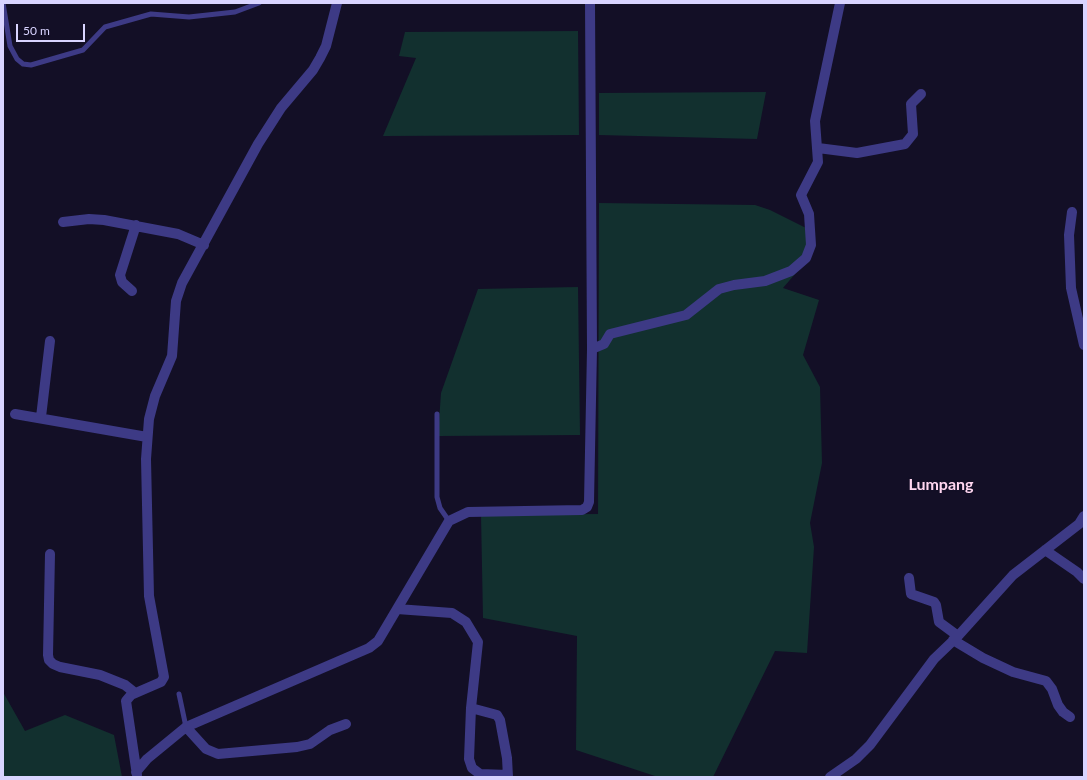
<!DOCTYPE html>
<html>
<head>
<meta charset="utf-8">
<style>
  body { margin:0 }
  #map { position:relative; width:1087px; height:780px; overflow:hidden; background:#130f26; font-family:Lato,sans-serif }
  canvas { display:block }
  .frame { position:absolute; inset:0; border:4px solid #d9d4ff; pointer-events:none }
  .scale { position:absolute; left:16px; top:24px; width:69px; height:18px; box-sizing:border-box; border:2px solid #d9d4ff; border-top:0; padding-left:5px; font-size:12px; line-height:14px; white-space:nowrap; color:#d9d4ff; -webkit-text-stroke:3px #130f26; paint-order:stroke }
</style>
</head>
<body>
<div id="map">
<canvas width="1087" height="780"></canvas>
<div class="frame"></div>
<div class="scale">50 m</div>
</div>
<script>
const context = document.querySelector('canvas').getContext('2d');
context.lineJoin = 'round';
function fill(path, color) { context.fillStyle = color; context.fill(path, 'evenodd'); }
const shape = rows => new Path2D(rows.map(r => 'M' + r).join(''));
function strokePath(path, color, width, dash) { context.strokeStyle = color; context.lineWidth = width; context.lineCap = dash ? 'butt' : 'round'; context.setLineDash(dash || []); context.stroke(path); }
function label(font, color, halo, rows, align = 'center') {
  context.font = font + ' Lato,sans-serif'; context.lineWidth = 3.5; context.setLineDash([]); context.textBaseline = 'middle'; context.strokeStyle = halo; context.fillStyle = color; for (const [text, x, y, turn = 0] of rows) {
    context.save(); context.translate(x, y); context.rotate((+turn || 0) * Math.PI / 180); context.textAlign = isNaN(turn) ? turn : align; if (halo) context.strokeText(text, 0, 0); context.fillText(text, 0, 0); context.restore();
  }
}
const green = shape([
  [578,31,579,135,383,136,416,58,399,56,405,32],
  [766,92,757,139,599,135,599,93],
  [599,203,755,205,770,210,812,231,801,267,783,288,819,300,803,355,820,387,822,463,810,523,814,547,807,653,775,651,713,777,658,777,576,750,577,636,483,618,481,515,598,514],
  [578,287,580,435,438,436,441,393,478,289],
  [3,692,25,731,65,715,114,735,122,777,3,777]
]);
const lane = shape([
  [3,3,10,46,17,59,23,64,31,65,83,50,105,27,151,14,189,17,235,12,259,3],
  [437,414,437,497,440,508,449,521],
  [179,694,186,727]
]);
const street = shape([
  [818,148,857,153,905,144,913,134,911,104,921,94],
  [1072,212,1069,235,1071,288,1084,345],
  [63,222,89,219,104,220,178,234,204,245],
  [132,291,122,282,120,275,136,225],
  [592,349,604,344,610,334,686,315,719,289,734,285,765,281,791,271,806,258,811,245,809,214,801,195,818,162,815,121,840,3],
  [15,414,147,437],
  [41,417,50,341],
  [1045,550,1077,572,1084,579],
  [50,554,48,655,49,660,53,664,60,667,100,675,125,685,135,693],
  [909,578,911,594,934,602,936,605,939,622,958,636],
  [397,609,452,613,466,622,478,642,471,708,469,759,472,768,480,774,508,775],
  [953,640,983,658,1013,672,1046,681,1052,689,1058,705,1063,712,1070,717],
  [471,708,497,715,500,720,507,758,508,777],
  [186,727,206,749,218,754,297,747,310,744,330,730,346,724],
  [136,772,147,759,186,727,369,648,378,641,449,521,468,512,582,510,587,507,589,502,592,349,590,3],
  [137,775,126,701,131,695,161,682,164,677,149,596,146,459,149,419,155,396,172,356,176,301,182,283,258,144,281,108,313,70,320,58,326,46,337,3],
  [830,777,856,759,870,745,934,659,958,636,1013,575,1079,524,1084,516]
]);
const quarterNames = [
  ["Lumpang",941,485]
];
fill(green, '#12302f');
strokePath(lane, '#3d3a85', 5);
strokePath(street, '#3d3a85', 10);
label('bold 16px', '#ffd6f0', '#130f26', quarterNames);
</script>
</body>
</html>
